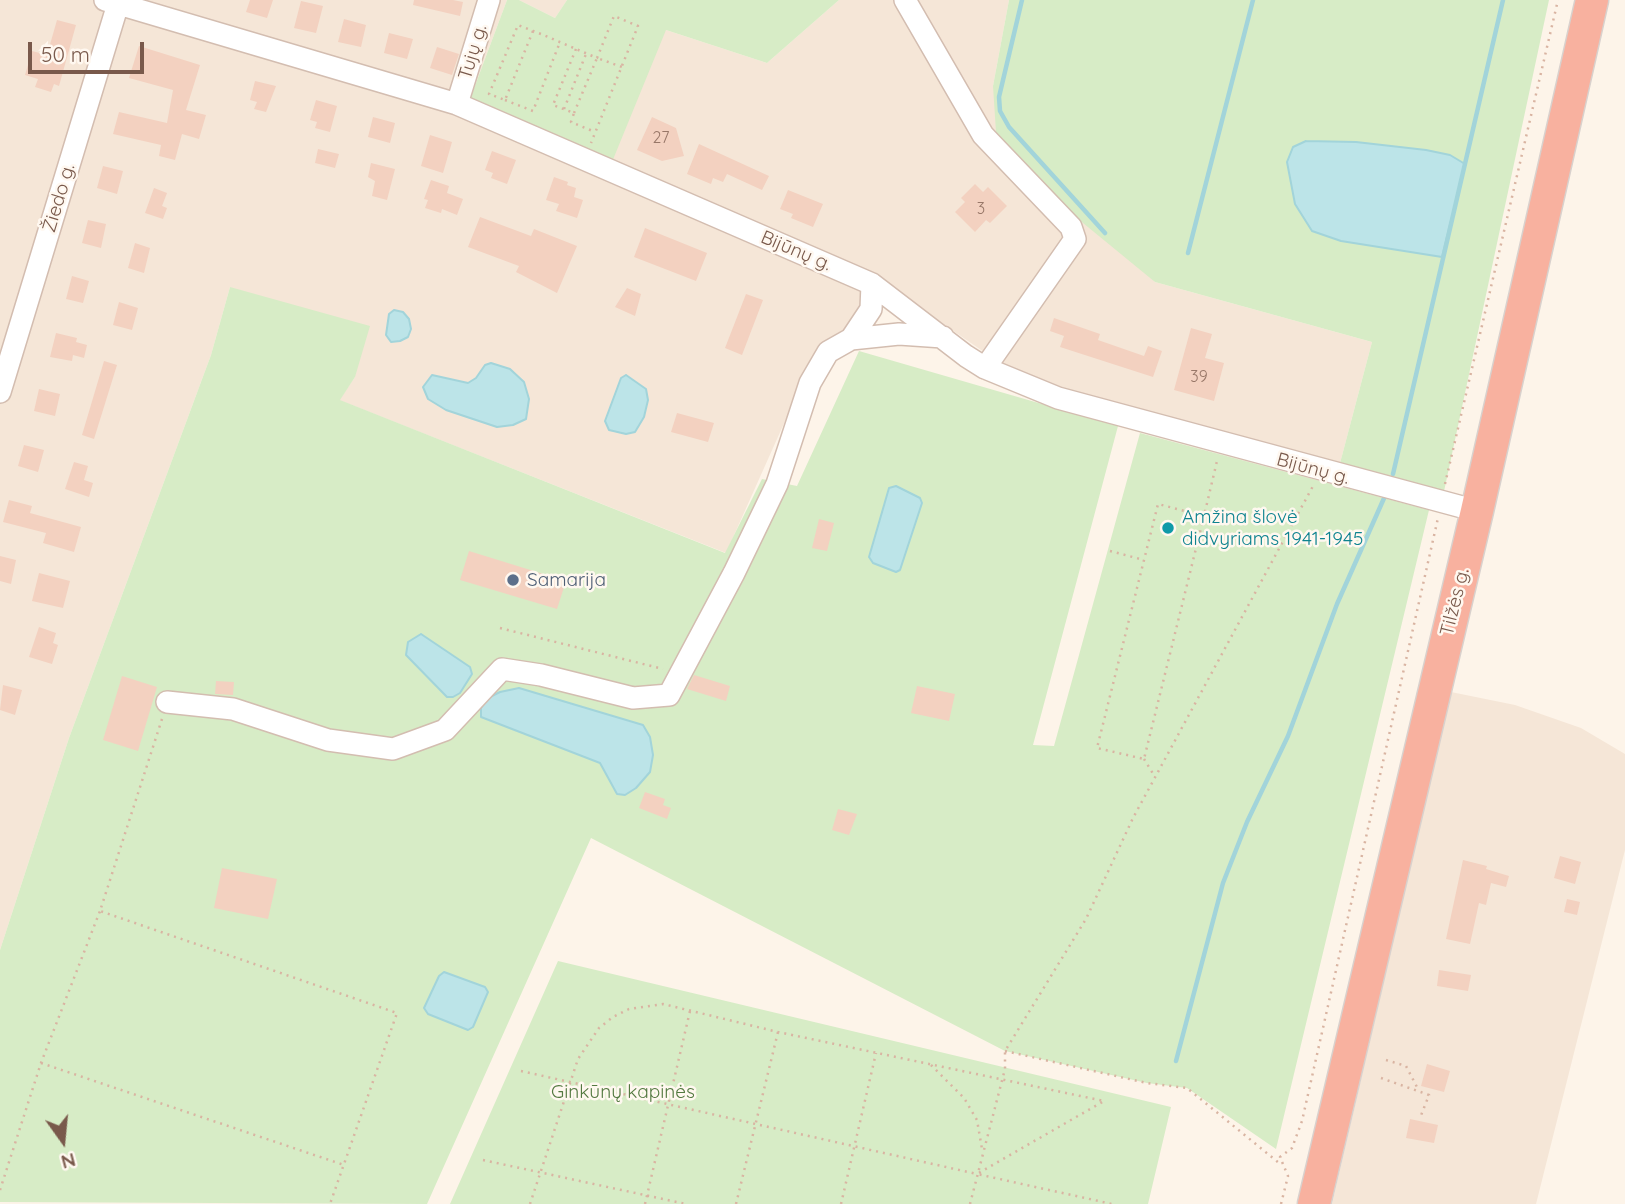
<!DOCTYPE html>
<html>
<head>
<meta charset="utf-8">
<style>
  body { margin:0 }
  #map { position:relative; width:1625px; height:1204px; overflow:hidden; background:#fdf4e9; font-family:Quicksand,sans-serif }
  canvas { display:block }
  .north { position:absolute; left:28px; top:1106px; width:70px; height:70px; -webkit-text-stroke:5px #fff8f0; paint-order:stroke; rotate:165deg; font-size:19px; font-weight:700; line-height:28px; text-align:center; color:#79594b }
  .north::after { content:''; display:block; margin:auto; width:24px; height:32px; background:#79594b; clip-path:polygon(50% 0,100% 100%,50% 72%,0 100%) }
  .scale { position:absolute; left:28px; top:42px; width:116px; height:32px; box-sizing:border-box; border:4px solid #79594b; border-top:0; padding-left:9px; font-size:21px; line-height:24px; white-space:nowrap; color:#79594b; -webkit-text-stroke:5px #fff8f0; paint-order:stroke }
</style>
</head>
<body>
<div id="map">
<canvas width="1625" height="1204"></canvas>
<div class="north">N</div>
<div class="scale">50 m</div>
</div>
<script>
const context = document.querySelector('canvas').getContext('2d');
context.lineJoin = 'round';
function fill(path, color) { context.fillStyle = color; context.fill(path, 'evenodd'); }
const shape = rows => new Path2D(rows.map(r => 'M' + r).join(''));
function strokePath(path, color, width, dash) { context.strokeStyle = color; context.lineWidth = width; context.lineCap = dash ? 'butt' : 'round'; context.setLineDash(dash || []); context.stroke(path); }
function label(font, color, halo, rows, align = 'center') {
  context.font = font + ' Quicksand,sans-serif'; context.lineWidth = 5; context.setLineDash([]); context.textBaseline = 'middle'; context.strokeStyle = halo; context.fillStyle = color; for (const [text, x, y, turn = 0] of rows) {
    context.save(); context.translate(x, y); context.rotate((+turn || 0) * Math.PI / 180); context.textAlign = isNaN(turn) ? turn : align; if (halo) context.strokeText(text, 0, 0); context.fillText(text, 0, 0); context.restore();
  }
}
const residential = shape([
  [0,0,507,0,470,99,666,30,767,63,839,0,1009,0,993,86,1155,282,1372,342,1339,467,1063,388,1003,365,888,286,811,363,726,553,339,400,355,377,230,287,211,355,69,738,0,950],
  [519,0,567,0,555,18],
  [1451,692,1515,705,1581,728,1625,754,1625,850,1536,1204,1332,1204]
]);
const green = shape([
  [507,0,519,0,555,18,567,0,839,0,767,63,666,30,612,162,470,99],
  [1009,0,1549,0,1443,496,1339,467,1372,342,1155,282,1055,200,996,132,993,86],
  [230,287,370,326,355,377,340,400,725,553,762,479,797,486,859,351,1118,426,1033,745,1054,746,1140,433,1429,510,1276,1149,1187,1088,1147,1083,1005,1051,591,838,427,1204,0,1202,0,950,69,738,211,355],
  [558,961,1171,1107,1148,1204,450,1204]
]);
const water = shape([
  [1306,141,1356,142,1426,150,1450,155,1465,164,1442,257,1341,241,1312,231,1295,204,1287,162,1293,147,1306,141],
  [394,310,403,312,409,319,411,329,408,337,400,341,391,342,386,335,389,314,394,310],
  [491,363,510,369,524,382,529,399,526,419,513,425,497,427,446,410,428,399,423,387,432,375,468,383,476,378,485,365,491,363],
  [626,375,646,389,648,400,644,417,635,432,626,434,609,430,605,421,621,378,626,375],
  [896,486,920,498,922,503,900,570,896,572,873,563,869,557,889,488,896,486],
  [421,634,470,667,472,674,460,693,453,697,447,697,406,655,408,642,421,634],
  [519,688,643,725,650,737,653,755,650,772,636,788,625,795,617,794,600,763,481,717,481,708,488,698,500,692,519,688],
  [444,972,485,987,488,992,473,1027,468,1030,428,1014,424,1008,439,976,444,972]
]);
const stream = shape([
  [1022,0,999,97,1000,111,1009,127,1105,233],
  [1188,253,1253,0],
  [1393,474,1503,0],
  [1176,1061,1223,883,1247,822,1288,736,1337,604,1385,496]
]);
const building = shape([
  [250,0,273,0,267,18,246,12],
  [414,0,453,0,463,2,460,16,413,5],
  [301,1,323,6,316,33,294,28],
  [344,19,366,25,361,47,338,42],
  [57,20,76,25,59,86,54,84,51,92,35,87,38,79,25,75,32,51,47,55],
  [389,33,413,39,407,59,384,53],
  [139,46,200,65,186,110,206,115,199,139,182,134,175,160,159,156,161,145,113,134,119,112,167,123,173,90,129,78],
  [437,47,459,54,452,75,430,68],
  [255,81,276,86,266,112,254,109,257,102,250,100],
  [316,100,337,106,330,132,315,128,317,122,310,120],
  [373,117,395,123,390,143,368,137],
  [652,117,676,128,684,156,662,161,637,150],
  [430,135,452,142,443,173,421,166],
  [699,144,769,176,762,190,727,174,723,182,713,178,711,184,687,174],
  [318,149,339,154,335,168,315,163],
  [492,151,516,160,507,184,491,178,493,173,485,170],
  [371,163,395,169,387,200,372,196,375,181,368,177],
  [103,166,123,171,117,194,97,188],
  [554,177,568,182,567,185,576,188,574,197,583,200,577,218,556,211,559,204,546,200],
  [431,180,449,186,447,193,463,199,457,215,442,209,441,213,425,208,428,200,424,199],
  [975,184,983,192,988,187,1007,206,990,223,986,220,975,232,955,212,965,202,961,198],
  [154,188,167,193,162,206,167,208,163,219,145,213],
  [788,190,823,204,813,227,791,218,793,214,780,209],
  [480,217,531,236,534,229,577,246,557,293,516,272,519,266,468,247],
  [88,220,106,224,101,248,82,243],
  [645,228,707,253,696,281,634,257],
  [135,243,150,248,144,273,128,268],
  [72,276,89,281,83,303,66,299],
  [627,288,641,294,635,316,615,307],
  [746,294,763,300,742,355,725,348],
  [119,302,138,308,132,330,113,325],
  [1054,318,1100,334,1098,340,1144,356,1148,346,1162,351,1153,377,1060,347,1064,336,1050,331],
  [1191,328,1212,334,1205,358,1224,363,1214,401,1174,390],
  [56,333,77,338,76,342,87,345,84,358,73,355,72,361,50,357],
  [104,361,117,365,94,439,82,435],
  [39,389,60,394,55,416,34,411],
  [677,413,714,423,708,442,671,432],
  [24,445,44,450,38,472,18,466],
  [74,462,88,466,84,480,93,483,89,497,65,489],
  [9,500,32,506,30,513,81,527,74,552,43,543,46,533,3,522],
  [819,519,834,523,827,551,812,548],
  [469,551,566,581,557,609,460,580],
  [0,556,16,560,11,584,0,581],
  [39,573,70,581,63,608,32,601],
  [39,627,56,633,53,643,58,645,52,664,29,657],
  [694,675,730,686,726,701,687,689],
  [122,676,157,687,138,751,103,740],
  [216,681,234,682,233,695,215,694],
  [3,685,22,690,15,715,0,710],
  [917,686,955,694,949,721,911,713],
  [645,792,665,799,663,805,671,808,667,819,639,808],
  [838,809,857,814,849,835,832,830],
  [1560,856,1581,862,1575,884,1554,878],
  [1463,860,1487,866,1486,869,1509,876,1506,887,1491,883,1486,905,1479,903,1470,944,1446,939],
  [222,868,277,879,268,919,214,908],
  [1567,899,1580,902,1577,915,1564,912],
  [1439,970,1471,975,1468,991,1437,986],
  [1427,1064,1450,1071,1444,1092,1421,1086],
  [1410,1119,1438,1125,1434,1143,1406,1138]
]);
const path = shape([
  [533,31,505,100,489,94,518,25,533,31,541,34,597,58,614,16,638,26,591,143],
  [576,49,553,105,574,113,571,122,595,132],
  [505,100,533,111,560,42],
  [564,109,586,54],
  [574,113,597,58,622,67],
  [1445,484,1558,0],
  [1204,516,1158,504,1097,748,1144,759,1204,516,1217,461],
  [1110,551,1144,560],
  [500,628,663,669],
  [162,719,100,911,397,1013,330,1204],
  [1144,759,1155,777],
  [1005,1051,1147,1083,1187,1088,1279,1163],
  [1386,1060,1406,1066,1418,1089],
  [41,1063,344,1165],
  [931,1065,964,1098,977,1120,982,1149],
  [521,1071,977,1174],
  [1381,1078,1429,1095,1420,1118],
  [483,1160,686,1204],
  [0,1190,41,1063,100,911],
  [530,1204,578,1059,599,1028,613,1017,629,1009,663,1004,778,1032,1104,1101,977,1174,1112,1204],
  [645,1204,690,1011],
  [736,1204,778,1032],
  [841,1204,876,1053],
  [970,1204,1005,1069,1005,1051,1086,919,1133,818,1313,486],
  [1281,1204,1288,1176,1280,1157,1292,1148,1302,1121,1438,518]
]);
const minor = shape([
  [105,0,457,104,872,284,966,356,985,368,1058,398,1477,511],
  [905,0,983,135,1071,227,1075,239,985,368],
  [457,104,489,0],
  [851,339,899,334,943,337],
  [0,392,118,4],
  [167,702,233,709,328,740,393,749,445,730,502,669,541,675,633,698,669,695,734,573,777,484,810,383,828,352,851,339,871,309,872,284]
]);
const highway = shape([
  [1314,1204,1477,511,1592,0]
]);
const markers = [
  [1168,528,7,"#0f9aa8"],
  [513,580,7,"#5c6f8a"]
];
const numberNames = [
  ["27",661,138],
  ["3",981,209],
  ["39",1199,377]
];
const streetNames = [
  ["Tujų g.",473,52,-73],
  ["Žiedo g.",59,198,-73],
  ["Bijūnų g.",796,251,23],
  ["Bijūnų g.",1313,469,15],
  ["Tilžės g.",1455,602,-76]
];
const cultureNames = [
  ["Amžina šlovė",1182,517],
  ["didvyriams 1941-1945",1182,539]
];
const serviceNames = [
  ["Samarija",527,580]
];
const parkNames = [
  ["Ginkūnų kapinės",623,1092]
];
fill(residential, '#f5e6d7');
fill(green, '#d7ecc6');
fill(water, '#bce4e8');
strokePath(water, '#a2d4da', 2);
strokePath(stream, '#a2d4da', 4.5);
fill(building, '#f3d1c0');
strokePath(minor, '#d3bdb0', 24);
strokePath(highway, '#d9d1cd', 35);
strokePath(path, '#d9b4a2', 2.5, [2, 5]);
strokePath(minor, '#fff', 21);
strokePath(highway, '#f8b19f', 32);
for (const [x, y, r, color] of markers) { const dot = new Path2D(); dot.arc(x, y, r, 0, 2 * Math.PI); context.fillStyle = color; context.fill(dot); strokePath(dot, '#fff8f0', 2.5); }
label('16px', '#987768', null, numberNames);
label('19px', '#79594b', '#fff8f0', streetNames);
label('19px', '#0d838f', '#fff8f0', cultureNames, 'left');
label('19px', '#4e5e75', '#fff8f0', serviceNames, 'left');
label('19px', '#537940', '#fff8f0', parkNames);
</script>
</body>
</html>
